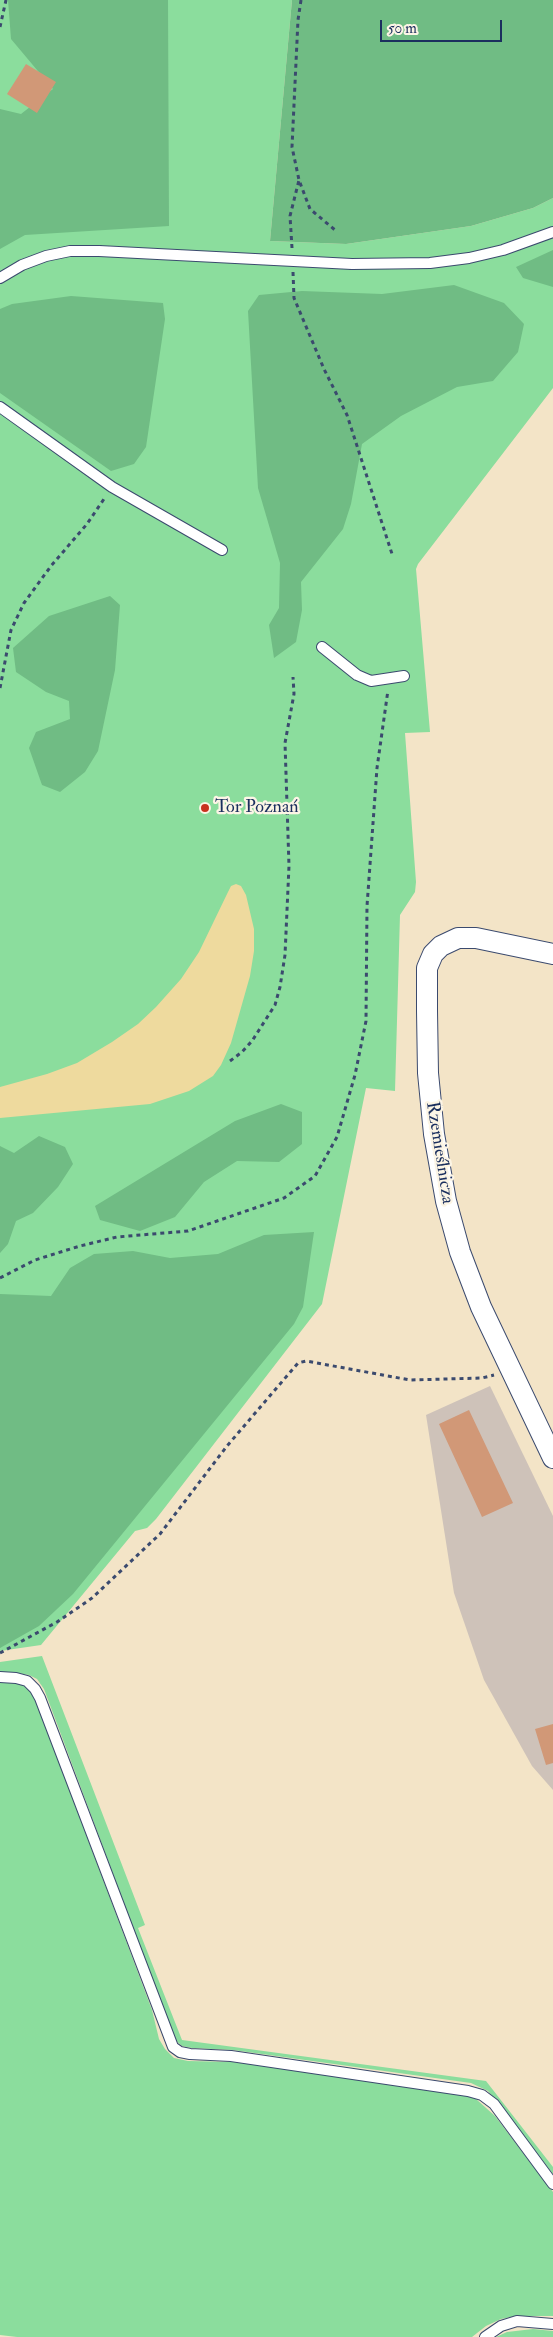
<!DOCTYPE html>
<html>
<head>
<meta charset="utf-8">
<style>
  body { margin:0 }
  #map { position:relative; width:553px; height:2337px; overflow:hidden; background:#f3e4c7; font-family:"IM FELL Double Pica",serif }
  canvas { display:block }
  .scale { position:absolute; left:380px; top:20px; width:122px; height:22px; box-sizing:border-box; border:2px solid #1b2f5e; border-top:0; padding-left:6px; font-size:15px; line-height:18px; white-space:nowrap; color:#1b2f5e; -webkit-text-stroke:4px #fcf5e5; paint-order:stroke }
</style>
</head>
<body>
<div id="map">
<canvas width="553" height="2337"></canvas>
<div class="scale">50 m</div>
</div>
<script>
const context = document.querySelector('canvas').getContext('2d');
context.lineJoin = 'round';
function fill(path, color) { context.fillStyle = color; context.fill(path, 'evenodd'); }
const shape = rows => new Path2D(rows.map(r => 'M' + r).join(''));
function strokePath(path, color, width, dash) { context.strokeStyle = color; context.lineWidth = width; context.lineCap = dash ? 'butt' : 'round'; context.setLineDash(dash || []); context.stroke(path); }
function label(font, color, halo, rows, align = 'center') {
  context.font = font + ' "IM FELL Double Pica",serif'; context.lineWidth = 4.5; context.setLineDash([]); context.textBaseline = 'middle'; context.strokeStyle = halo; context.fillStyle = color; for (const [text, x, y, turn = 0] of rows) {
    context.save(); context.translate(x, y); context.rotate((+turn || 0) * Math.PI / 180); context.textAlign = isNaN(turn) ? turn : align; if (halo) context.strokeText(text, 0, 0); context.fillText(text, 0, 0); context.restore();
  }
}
const industrial = shape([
  [490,1386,553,1516,553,1790,532,1766,484,1680,454,1593,426,1415]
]);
const green = shape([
  [0,0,292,0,270,241,346,244,471,226,533,208,553,198,553,388,418,564,416,569,430,732,405,733,416,882,415,892,400,915,395,1091,366,1088,322,1304,156,1519,147,1528,135,1531,41,1645,0,1651],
  [42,1656,145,1925,138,1928,182,2040,486,2081,553,2167,553,2174,488,2091,471,2083,233,2050,192,2048,182,2046,175,2040,44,1689,37,1679,29,1675,11,1672,0,1674,0,1662],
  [0,1682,22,1684,30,1691,36,1701,152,2010,159,2039,165,2049,174,2058,188,2061,233,2062,452,2091,476,2099,495,2116,553,2192,553,2316,516,2316,501,2319,486,2326,472,2337,17,2337,0,2335],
  [533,2329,553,2331,553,2337,496,2337,507,2332]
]);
const forest = shape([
  [8,0,168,0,169,226,25,235,0,249,0,109,21,114,53,89,11,39],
  [292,0,553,0,553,198,533,208,471,226,346,244,270,241],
  [553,250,553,287,523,278,516,267],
  [454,285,504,303,524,324,518,352,493,381,457,387,401,416,362,444,351,504,343,529,301,582,302,610,296,642,274,658,269,625,279,608,280,563,258,488,248,311,259,295,302,291,382,294],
  [71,296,163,303,165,319,146,447,134,464,111,471,0,393,0,309,12,304],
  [110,596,120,605,115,670,98,751,85,772,60,792,42,785,29,748,36,732,70,719,69,701,46,692,16,672,13,648,49,616],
  [281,1104,302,1112,302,1144,279,1162,237,1161,204,1182,175,1217,140,1231,100,1220,95,1206,235,1121],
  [39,1136,65,1147,73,1164,58,1187,33,1213,16,1221,8,1244,0,1253,0,1146,14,1153],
  [314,1232,303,1307,294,1324,73,1594,39,1626,0,1648,0,1294,51,1296,70,1268,94,1254,133,1251,170,1258,218,1254,264,1235]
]);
const sand = shape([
  [236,884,241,886,246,895,254,929,254,951,250,976,231,1043,221,1065,213,1076,189,1091,150,1104,0,1118,0,1087,47,1074,77,1063,112,1042,138,1024,156,1007,181,979,199,952,228,892,231,886]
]);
const building = shape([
  [26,64,56,82,37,113,7,94],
  [469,1410,513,1503,482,1517,439,1424],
  [553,1724,553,1763,546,1765,535,1729]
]);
const path = shape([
  [301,0,298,20,292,147,299,180,310,209,335,230],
  [0,27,6,0],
  [292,248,290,216,299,180],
  [293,272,294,298,324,369,347,415,393,557],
  [0,688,11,630,24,603,51,566,87,524,106,496],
  [230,1061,242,1052,252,1041,275,1005,280,987,285,955,289,866,285,743,294,694,293,677],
  [0,1278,35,1260,80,1246,117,1237,188,1231,284,1198,315,1176,337,1137,355,1075,366,1021,367,906,377,768,388,690],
  [0,1653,57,1622,92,1598,160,1534,227,1446,298,1363,306,1361,410,1380,482,1378,494,1375]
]);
const service = shape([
  [352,264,430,263,469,258,503,250,553,232],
  [0,278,22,265,46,256,70,251,99,251],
  [0,407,112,487,222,550],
  [322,647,357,675,371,681,404,676],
  [0,1677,16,1678,27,1681,35,1689,40,1698,173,2047,180,2052,190,2054,231,2056,468,2091,482,2095,494,2104,553,2184],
  [485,2337,501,2326,517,2321,553,2324]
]);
const minor = shape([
  [553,954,476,938,458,938,441,946,433,954,427,968,427,1011,428,1073,434,1134,446,1201,460,1252,481,1307,553,1458]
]);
const serviceBridge = shape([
  [99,251,352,264]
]);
const markers = [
  [205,808,5,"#c8321e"]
];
const poiNames = [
  ["Tor Poznań",215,808]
];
const streetNames = [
  ["Rzemieślnicza",439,1153,81]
];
fill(industrial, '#cec2b9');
fill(green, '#8bdd9d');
fill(forest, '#70bc84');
fill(sand, '#eeda9e');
fill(building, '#d19877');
strokePath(service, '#3b4a6e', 12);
strokePath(minor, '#3b4a6e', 22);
strokePath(path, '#3b4a6e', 3, [4, 4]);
strokePath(service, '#fff', 10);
strokePath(minor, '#fff', 20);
strokePath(serviceBridge, '#3b4a6e', 12, []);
strokePath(serviceBridge, '#fff', 10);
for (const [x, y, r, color] of markers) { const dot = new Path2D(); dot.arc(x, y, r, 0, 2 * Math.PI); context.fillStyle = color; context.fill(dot); strokePath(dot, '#fcf5e5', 2); }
label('18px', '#1b2f5e', '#fcf5e5', poiNames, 'left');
label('18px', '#1b2f5e', '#fcf5e5', streetNames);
</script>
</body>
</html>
